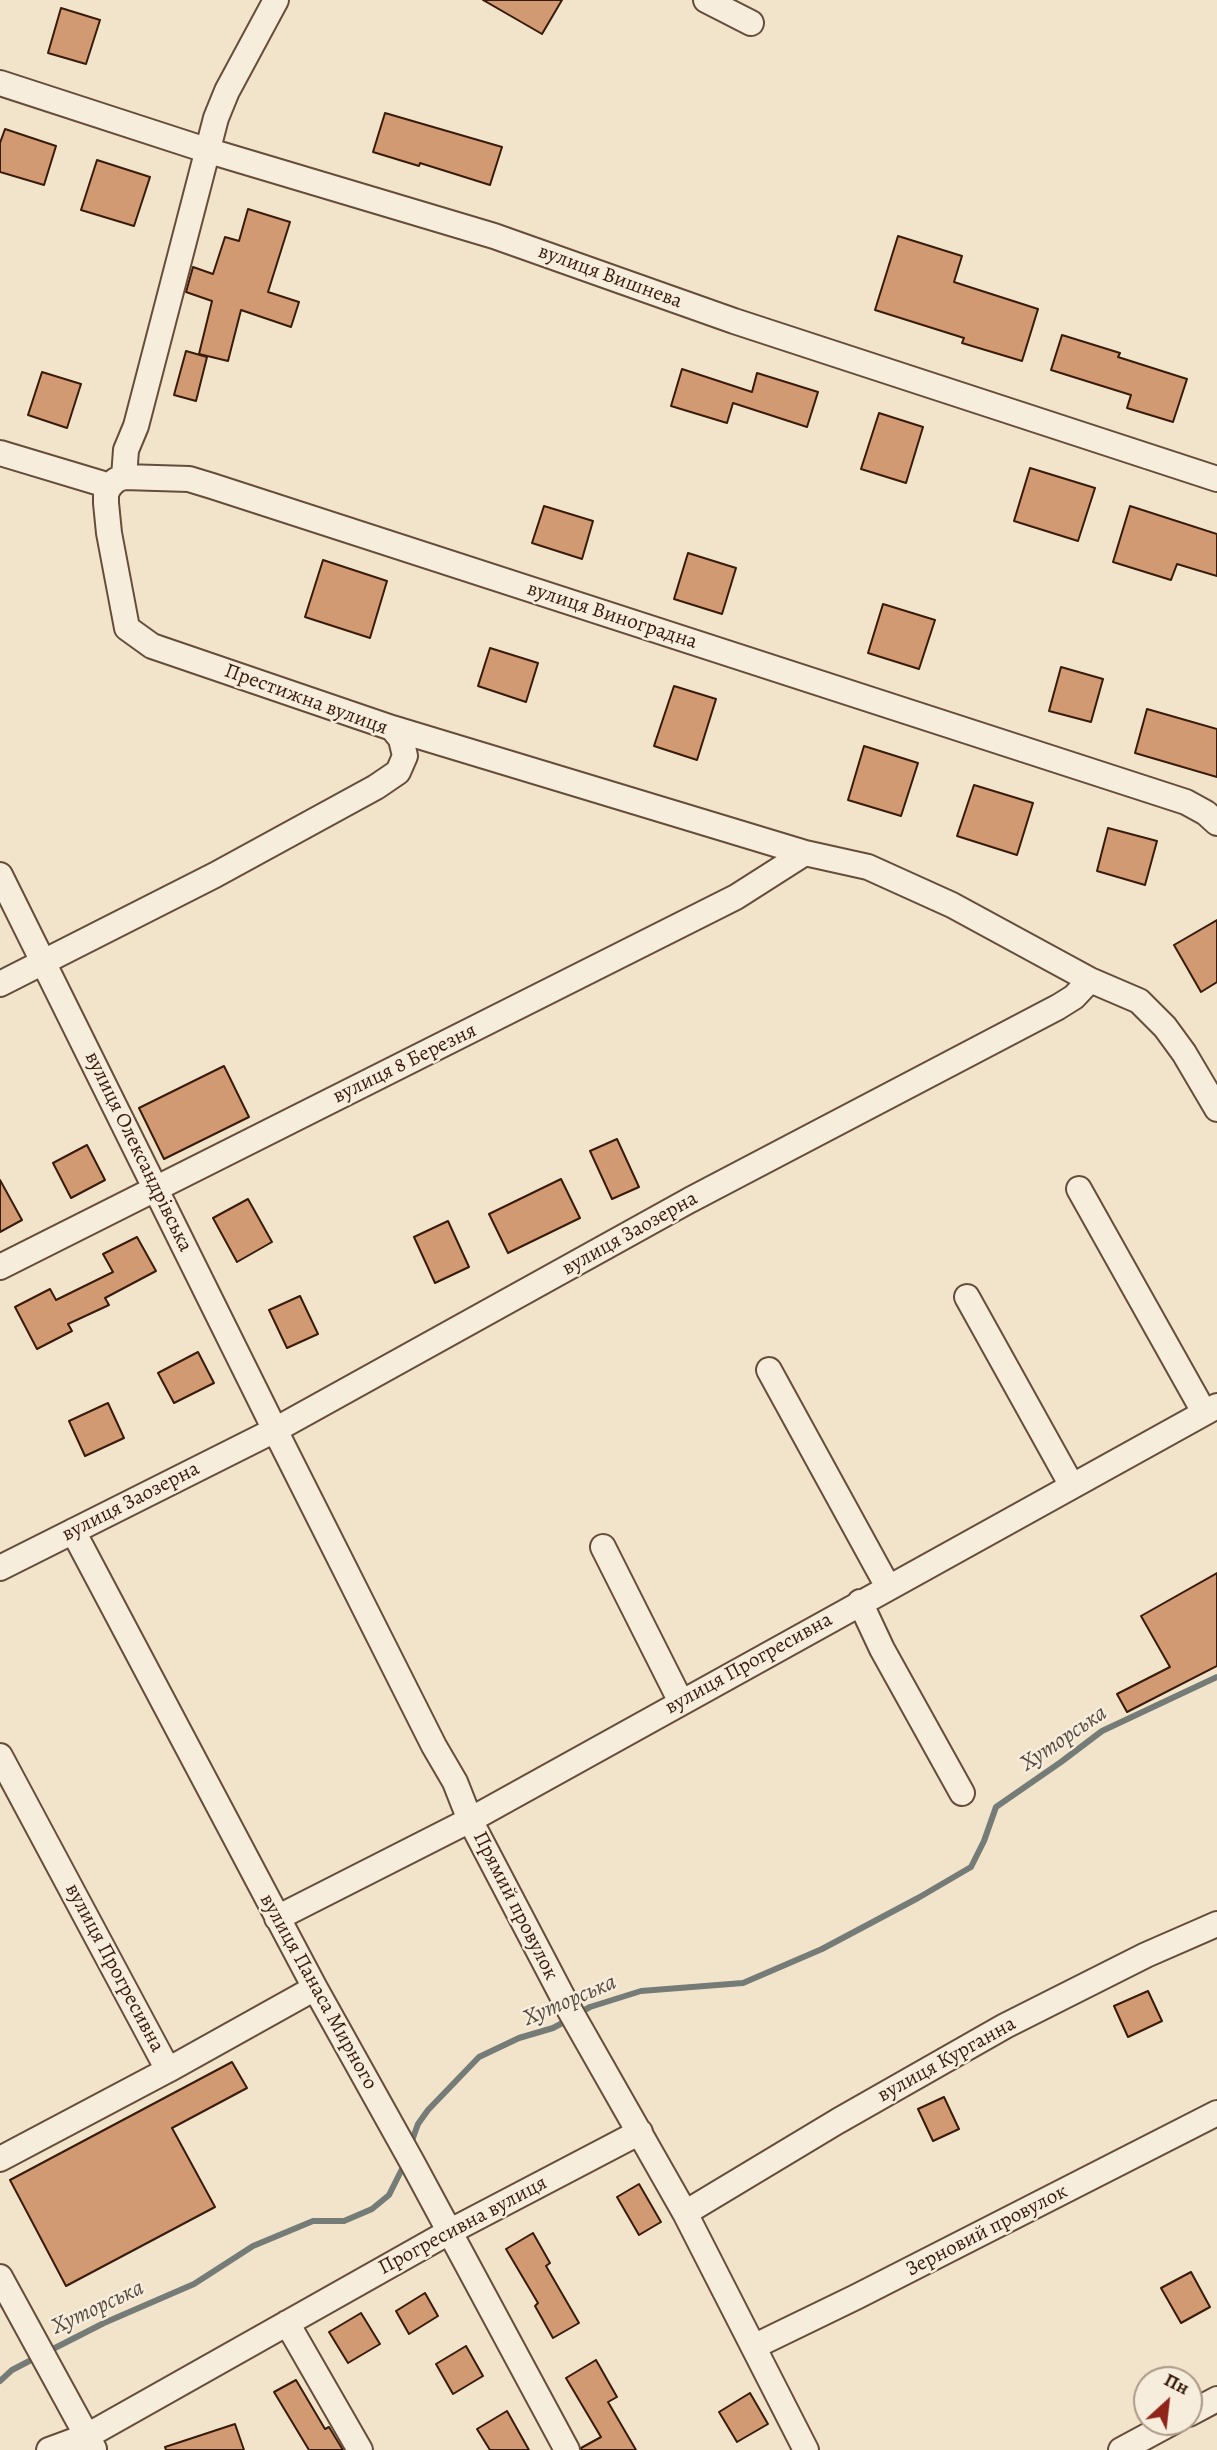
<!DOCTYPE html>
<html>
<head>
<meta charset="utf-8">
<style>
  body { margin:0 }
  #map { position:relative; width:1217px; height:2450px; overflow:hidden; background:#f2e4ca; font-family:Alegreya,serif }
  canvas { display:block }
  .north { position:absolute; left:1133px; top:2366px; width:70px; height:70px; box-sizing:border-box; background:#f7eddd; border:2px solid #ab9989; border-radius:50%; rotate:27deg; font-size:19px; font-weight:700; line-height:28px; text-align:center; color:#381b0a }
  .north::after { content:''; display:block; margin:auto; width:24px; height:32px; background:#8f2418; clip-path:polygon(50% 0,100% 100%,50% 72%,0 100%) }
</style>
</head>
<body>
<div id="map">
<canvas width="1217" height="2450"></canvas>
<div class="north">Пн</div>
</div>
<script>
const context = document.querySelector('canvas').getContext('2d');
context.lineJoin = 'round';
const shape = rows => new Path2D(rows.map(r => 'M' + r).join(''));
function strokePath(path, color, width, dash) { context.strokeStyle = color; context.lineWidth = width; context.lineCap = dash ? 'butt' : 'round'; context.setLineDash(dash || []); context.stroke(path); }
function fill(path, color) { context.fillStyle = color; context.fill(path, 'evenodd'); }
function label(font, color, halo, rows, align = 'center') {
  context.font = font + ' Alegreya,serif'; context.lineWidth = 5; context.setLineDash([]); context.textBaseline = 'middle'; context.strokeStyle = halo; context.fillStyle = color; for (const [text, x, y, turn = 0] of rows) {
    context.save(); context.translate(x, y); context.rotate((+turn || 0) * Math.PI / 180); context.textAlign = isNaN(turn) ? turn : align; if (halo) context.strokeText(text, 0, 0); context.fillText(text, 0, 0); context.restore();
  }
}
const stream = shape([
  [579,2013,590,2007,641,1991,743,1983,822,1949,918,1898,971,1867,984,1841,996,1807,1061,1762,1102,1731,1217,1677],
  [410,2146,418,2124,428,2110,479,2057,519,2038,553,2028,570,2019],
  [47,2352,104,2323,194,2284,253,2246,313,2221,344,2221,372,2209,389,2195,405,2163],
  [0,2381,12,2370,37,2357]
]);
const building = shape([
  [483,0,562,0,542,34,483,0],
  [61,8,100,20,86,64,48,53,61,8],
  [385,113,502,147,490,185,420,163,419,166,373,152,385,113],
  [5,129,56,146,44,185,0,172,0,143,5,129],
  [97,160,150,177,134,226,81,210,97,160],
  [248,209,290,222,268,292,299,302,291,327,241,310,228,361,199,354,212,301,186,292,193,267,213,274,225,237,239,241,248,209],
  [898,236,962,256,954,282,1038,309,1022,361,962,343,964,338,875,310,898,236],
  [1062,335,1120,353,1118,357,1187,379,1173,422,1127,408,1131,395,1051,370,1062,335],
  [186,351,207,357,196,401,174,395,186,351],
  [682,369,752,392,757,373,818,392,807,427,733,403,727,423,671,406,682,369],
  [42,372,81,384,67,428,28,415,42,372],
  [879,413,923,427,906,483,861,469,879,413],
  [1030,468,1095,488,1078,541,1014,521,1030,468],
  [544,506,593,521,582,559,532,543,544,506],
  [1130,506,1217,534,1217,576,1177,564,1171,580,1113,562,1130,506],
  [688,553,736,568,722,614,674,599,688,553],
  [323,560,387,581,370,638,305,617,323,560],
  [883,604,935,620,919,669,868,653,883,604],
  [490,648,538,663,526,702,478,686,490,648],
  [1061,667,1103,679,1091,722,1049,711,1061,667],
  [674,686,716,699,697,760,654,746,674,686],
  [1147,709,1217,729,1217,777,1135,753,1147,709],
  [864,746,918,763,901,816,848,800,864,746],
  [974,785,1033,803,1017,855,957,836,974,785],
  [1108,828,1157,841,1145,885,1097,871,1108,828],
  [1217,920,1217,982,1201,992,1174,945,1217,920],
  [224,1066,249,1117,164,1159,139,1108,224,1066],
  [617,1139,639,1187,612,1199,590,1151,617,1139],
  [87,1145,105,1180,71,1198,53,1163,87,1145],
  [561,1179,580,1218,508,1253,489,1214,561,1179],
  [0,1180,22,1220,0,1232,0,1180],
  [248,1199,272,1242,237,1262,213,1218,248,1199],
  [448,1221,469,1267,435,1283,414,1237,448,1221],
  [137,1237,156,1271,105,1298,109,1305,68,1324,72,1331,37,1349,15,1307,50,1289,56,1300,113,1272,103,1254,137,1237],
  [300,1296,318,1334,287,1348,269,1310,300,1296],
  [198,1352,214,1383,174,1403,158,1373,198,1352],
  [108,1403,124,1438,85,1456,69,1421,108,1403],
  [1217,1573,1217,1666,1127,1712,1117,1694,1170,1667,1141,1616,1217,1573],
  [1148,1991,1162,2021,1128,2037,1114,2006,1148,1991],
  [232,2062,247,2088,172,2128,215,2207,66,2286,10,2180,232,2062],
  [944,2097,959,2129,933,2141,918,2109,944,2097],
  [639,2184,661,2222,639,2235,617,2197,639,2184],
  [533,2233,550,2263,546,2266,579,2323,553,2338,535,2306,538,2303,506,2249,533,2233],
  [1191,2272,1210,2307,1181,2323,1161,2288,1191,2272],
  [425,2293,438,2316,409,2334,396,2311,425,2293],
  [361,2313,380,2344,348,2363,329,2332,361,2313],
  [466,2346,483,2376,453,2394,436,2364,466,2346],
  [596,2360,617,2397,608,2402,636,2450,582,2450,581,2448,601,2437,566,2378,596,2360],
  [296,2380,325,2429,329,2427,343,2450,309,2450,274,2392,296,2380],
  [750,2393,768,2424,737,2442,719,2412,750,2393],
  [507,2411,529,2450,490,2450,477,2429,507,2411],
  [235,2424,244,2450,166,2450,165,2447,235,2424]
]);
const minor = shape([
  [706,0,751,23],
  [0,83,206,150,494,236,734,321,1217,479],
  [0,453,110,486],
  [124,477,126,450,136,426,216,118,227,91,276,0],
  [392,728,805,853,868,867,952,905,1090,980,1139,1001,1165,1027,1184,1053,1217,1109],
  [0,875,275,1430,434,1746,455,1782,470,1820,569,2009,685,2213,806,2450],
  [0,984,215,875,376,787,398,772,405,756,401,739,392,728,152,646,127,628,109,533,106,503,106,493,110,486,116,480,124,477,189,479,212,486,1186,802,1206,813,1217,823],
  [1079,1189,1204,1412],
  [0,1267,736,897,805,853],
  [967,1297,1072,1486],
  [769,1370,888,1587],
  [73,1531,315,1988,412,2162,567,2450],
  [603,1547,681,1702],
  [0,1568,275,1430,690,1200,1058,1007,1074,997,1090,980],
  [860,1602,882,1649,962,1793],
  [0,1756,168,2070,315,1988],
  [277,1918,470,1820,1217,1406],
  [0,2159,168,2070],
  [685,2213,838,2121,1005,2026,1146,1955,1217,1924],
  [0,2277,94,2449],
  [287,2323,360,2450],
  [755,2346,856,2297,1217,2113],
  [1189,2414,1217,2399],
  [49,2450,87,2436,449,2232,640,2132],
  [1121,2450,1173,2422]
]);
const streetNames = [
  ["вулиця Вишнева",610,277,20],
  ["вулиця Виноградна",612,616,18],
  ["Престижна вулиця",306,700,20],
  ["вулиця 8 Березня",405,1064,-26],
  ["вулиця Олександрівська",138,1152,64],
  ["вулиця Заозерна",630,1234,-29],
  ["вулиця Заозерна",131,1502,-27],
  ["вулиця Прогресивна",749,1664,-29],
  ["Прямий провулок",515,1906,63],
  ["вулиця Прогресивна",114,1968,62],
  ["вулиця Панаса Мирного",318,1992,61],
  ["вулиця Курганна",947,2060,-29],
  ["Прогресивна вулиця",463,2226,-28],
  ["Зерновий провулок",987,2231,-27]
];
const waterNames = [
  ["Хуторська",1064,1739,-34],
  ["Хуторська",570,2001,-23],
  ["Хуторська",98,2308,-25]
];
strokePath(stream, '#757c77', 6);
fill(building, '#d29a73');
strokePath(building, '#381b0a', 2);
strokePath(minor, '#664d3a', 28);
strokePath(minor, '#f7eddd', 24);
label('21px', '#381b0a', '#f7eddd', streetNames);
label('italic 23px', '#574b40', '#f7eddd', waterNames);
</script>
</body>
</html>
